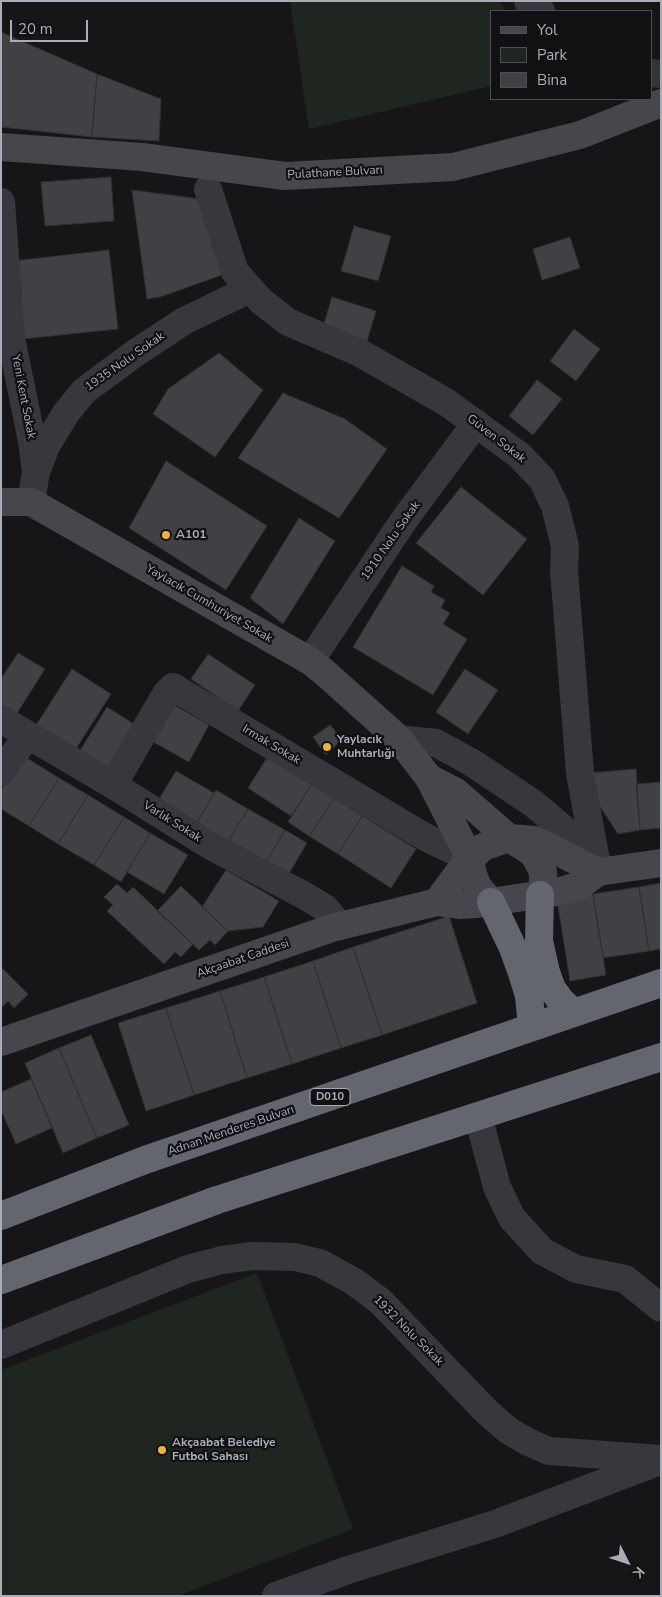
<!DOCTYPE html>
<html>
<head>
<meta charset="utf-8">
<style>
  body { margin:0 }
  #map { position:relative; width:662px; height:1597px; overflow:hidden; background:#161618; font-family:"Nunito Sans",sans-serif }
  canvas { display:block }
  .frame { position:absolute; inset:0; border:2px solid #a8adb8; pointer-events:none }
  .legend { position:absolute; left:490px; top:10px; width:162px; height:90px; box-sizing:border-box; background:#111113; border:1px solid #4d4f55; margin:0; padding:6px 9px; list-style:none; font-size:15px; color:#a8adb8 }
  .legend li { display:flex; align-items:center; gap:10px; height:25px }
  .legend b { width:25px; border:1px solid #4d4f55 }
  .north { position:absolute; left:602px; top:1537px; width:50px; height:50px; -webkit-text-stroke:4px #111113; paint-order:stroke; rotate:131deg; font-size:14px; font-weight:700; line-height:20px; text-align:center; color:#a8adb8 }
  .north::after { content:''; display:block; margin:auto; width:18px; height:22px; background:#a8adb8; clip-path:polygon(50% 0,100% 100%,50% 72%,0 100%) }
  .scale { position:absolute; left:10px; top:20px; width:78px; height:22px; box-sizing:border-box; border:2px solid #a8adb8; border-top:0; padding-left:6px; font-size:15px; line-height:18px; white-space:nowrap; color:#a8adb8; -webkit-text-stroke:4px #111113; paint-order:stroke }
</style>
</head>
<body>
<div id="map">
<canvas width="662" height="1597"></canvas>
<div class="frame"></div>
<ul class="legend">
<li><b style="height:6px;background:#45474d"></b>Yol</li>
<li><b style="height:14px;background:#1e261f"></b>Park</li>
<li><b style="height:14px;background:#404145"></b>Bina</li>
</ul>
<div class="north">K</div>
<div class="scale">20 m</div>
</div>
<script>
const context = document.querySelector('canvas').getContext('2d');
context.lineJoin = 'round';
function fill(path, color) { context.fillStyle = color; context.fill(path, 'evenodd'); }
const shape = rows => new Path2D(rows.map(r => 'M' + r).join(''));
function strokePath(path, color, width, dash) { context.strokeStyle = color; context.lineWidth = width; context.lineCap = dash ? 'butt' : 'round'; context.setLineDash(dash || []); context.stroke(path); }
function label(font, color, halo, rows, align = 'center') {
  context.font = font + ' "Nunito Sans",sans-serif'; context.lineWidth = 4.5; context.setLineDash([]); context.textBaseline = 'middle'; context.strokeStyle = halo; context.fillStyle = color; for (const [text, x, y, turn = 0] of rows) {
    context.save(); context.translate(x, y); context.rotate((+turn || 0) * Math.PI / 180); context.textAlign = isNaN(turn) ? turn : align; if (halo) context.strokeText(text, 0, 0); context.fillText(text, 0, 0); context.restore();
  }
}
const green = shape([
  [290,1,499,1,505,11,491,11,491,86,309,129],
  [257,1273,353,1529,178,1596,1,1596,1,1370]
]);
const building = shape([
  [1,32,97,74,92,137,1,127,1,32],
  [97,74,161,99,159,141,92,137,97,74],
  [111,177,114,221,45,226,41,182,111,177],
  [132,190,208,200,233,271,160,297,147,299,132,190],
  [354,226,391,236,378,281,341,271,354,226],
  [570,237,580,268,542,280,533,249,570,237],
  [109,250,118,329,22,339,13,261,109,250],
  [332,297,376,311,367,341,323,327,332,297],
  [574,329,600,349,576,381,550,361,574,329],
  [219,353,263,390,215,457,153,414,168,389,219,353],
  [537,380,562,399,533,435,509,416,537,380],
  [283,393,345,419,387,449,339,518,238,458,283,393],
  [166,461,267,526,226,590,129,528,166,461],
  [461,487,527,539,483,595,416,543,461,487],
  [299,518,335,541,283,624,250,598,299,518],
  [402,566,434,586,431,592,445,600,441,608,450,613,443,624,467,639,433,695,353,647,402,566],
  [18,653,45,669,14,718,1,709,1,679,18,653],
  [208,654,255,685,238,711,191,679,208,654],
  [72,669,111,694,72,755,33,730,72,669],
  [465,669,498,690,468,734,436,712,465,669],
  [167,701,209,725,189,762,146,738,167,701],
  [107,707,142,729,111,779,76,757,107,707],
  [330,725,342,739,326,755,313,737,330,725],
  [22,755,59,778,29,826,1,809,1,790,22,755],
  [268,756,312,784,291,816,248,788,268,756],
  [636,769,640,830,618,834,599,805,589,773,636,769],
  [176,771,214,793,194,828,155,806,176,771],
  [59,778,88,795,58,844,29,826,59,778],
  [661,782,661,828,640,830,636,784,661,782],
  [312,784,334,798,309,836,288,822,312,784],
  [216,790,248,809,225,847,194,828,216,790],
  [88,795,124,817,94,865,58,844,88,795],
  [334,798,362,816,338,854,309,836,334,798],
  [248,809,285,830,262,869,225,847,248,809],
  [362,816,416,849,391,888,338,854,362,816],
  [124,817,150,833,121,882,94,865,124,817],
  [285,830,307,843,284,882,262,869,285,830],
  [150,833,188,855,164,894,127,872,150,833],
  [226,870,279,901,263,927,228,931,202,907,226,870],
  [661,883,661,949,649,951,639,887,661,883],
  [117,884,127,893,133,887,193,944,181,957,175,952,164,964,107,911,113,905,104,897,117,884],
  [181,886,228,931,215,945,210,940,199,950,157,911,181,886],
  [639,887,649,951,603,958,593,894,639,887],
  [593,894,606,975,570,981,557,900,593,894],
  [449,916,477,1003,382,1035,353,947,449,916],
  [353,947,382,1035,341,1048,313,961,353,947],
  [313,961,341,1048,292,1064,264,977,313,961],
  [1,967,28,994,14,1008,8,1001,1,1008,1,967],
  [264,977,292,1064,247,1078,220,991,264,977],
  [220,991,247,1078,194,1095,166,1008,220,991],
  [166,1008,194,1095,146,1111,118,1023,166,1008],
  [91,1035,129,1125,97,1138,59,1048,91,1035],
  [59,1048,97,1138,63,1153,25,1063,59,1048],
  [31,1079,52,1128,16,1144,1,1110,1,1092,31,1079]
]);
const streetTunnel = shape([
  [651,73,661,74]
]);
const street = shape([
  [528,1,541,11],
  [208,189,235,272,261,301,288,322,360,353,446,402,519,455,542,479,555,506,565,546,564,570,580,773,598,872],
  [1,202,11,338,32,441,36,472,31,502],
  [36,472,46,446,66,413,84,391,134,354,184,321,250,289],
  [310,661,404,520,476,423],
  [1,719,113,785,209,845,305,896,325,908,340,926],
  [399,739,436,743,471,762,534,804,568,833,596,869],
  [1,772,28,735],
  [113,785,166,694,173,687,425,837,470,859],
  [478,1116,497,1187,512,1218,542,1251,576,1269,625,1279,661,1308],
  [1,1345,188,1269,222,1260,252,1256,295,1257,320,1263,353,1281,380,1301,487,1412,509,1431,528,1442,549,1451,661,1459],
  [276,1596,348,1570,495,1524,655,1463]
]);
const secondary = shape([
  [1,147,142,157,285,176,453,167,580,135,661,103],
  [1,502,31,502,310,661,324,672,399,739,429,778,470,859,473,875,478,887,491,902],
  [429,778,456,792,509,838,527,849,535,856,543,872,543,883,540,895],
  [437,902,465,864,483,847,509,838,535,840,598,872],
  [1,1042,332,928,437,902,459,905,477,904,557,892,581,885,598,872,661,863]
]);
const highway = shape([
  [540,895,539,941,546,972,552,989,561,1001,574,1013],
  [491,902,513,948,522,973,529,996,532,1027],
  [1,1216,145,1160,661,983],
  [1,1280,217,1200,661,1057]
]);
const markers = [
  [166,535,5,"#f2b134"],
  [327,747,5,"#f2b134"],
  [162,1450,5,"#f2b134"]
];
const shields = [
  [330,1097,40]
];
const shieldNames = [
  ["D010",330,1097]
];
const streetNames = [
  ["Pulathane Bulvarı",335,173,-3],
  ["1935 Nolu Sokak",125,362,-35],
  ["Yeni Kent Sokak",23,397,79],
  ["Güven Sokak",496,439,38],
  ["1910 Nolu Sokak",391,541,-55],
  ["Yaylacık Cumhuriyet Sokak",209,604,30],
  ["Irmak Sokak",271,745,31],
  ["Varlık Sokak",172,822,32],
  ["Akçaabat Caddesi",243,959,-19],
  ["Adnan Menderes Bulvarı",231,1131,-19],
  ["1932 Nolu Sokak",408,1331,45]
];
const poiNames = [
  ["A101",176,535],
  ["Yaylacık",337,740],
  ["Muhtarlığı",337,754],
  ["Akçaabat Belediye",172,1443],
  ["Futbol Sahası",172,1457]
];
fill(green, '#1e261f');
fill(building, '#404145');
strokePath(building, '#303034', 1);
strokePath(streetTunnel, '#333438', 28, [28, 14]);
strokePath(street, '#37383d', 28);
strokePath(secondary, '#45474d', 28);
strokePath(highway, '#63666e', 28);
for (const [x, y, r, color] of markers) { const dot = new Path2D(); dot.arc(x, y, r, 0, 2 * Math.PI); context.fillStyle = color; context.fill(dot); strokePath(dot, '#111113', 2); }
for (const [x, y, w] of shields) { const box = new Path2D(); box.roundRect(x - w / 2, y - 8.5, w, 17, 4); context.fillStyle = '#111113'; context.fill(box); strokePath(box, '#a8adb8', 1); }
label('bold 11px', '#a8adb8', null, shieldNames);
label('12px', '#a8adb8', '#111113', streetNames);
label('bold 12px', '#a8adb8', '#111113', poiNames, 'left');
</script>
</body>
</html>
